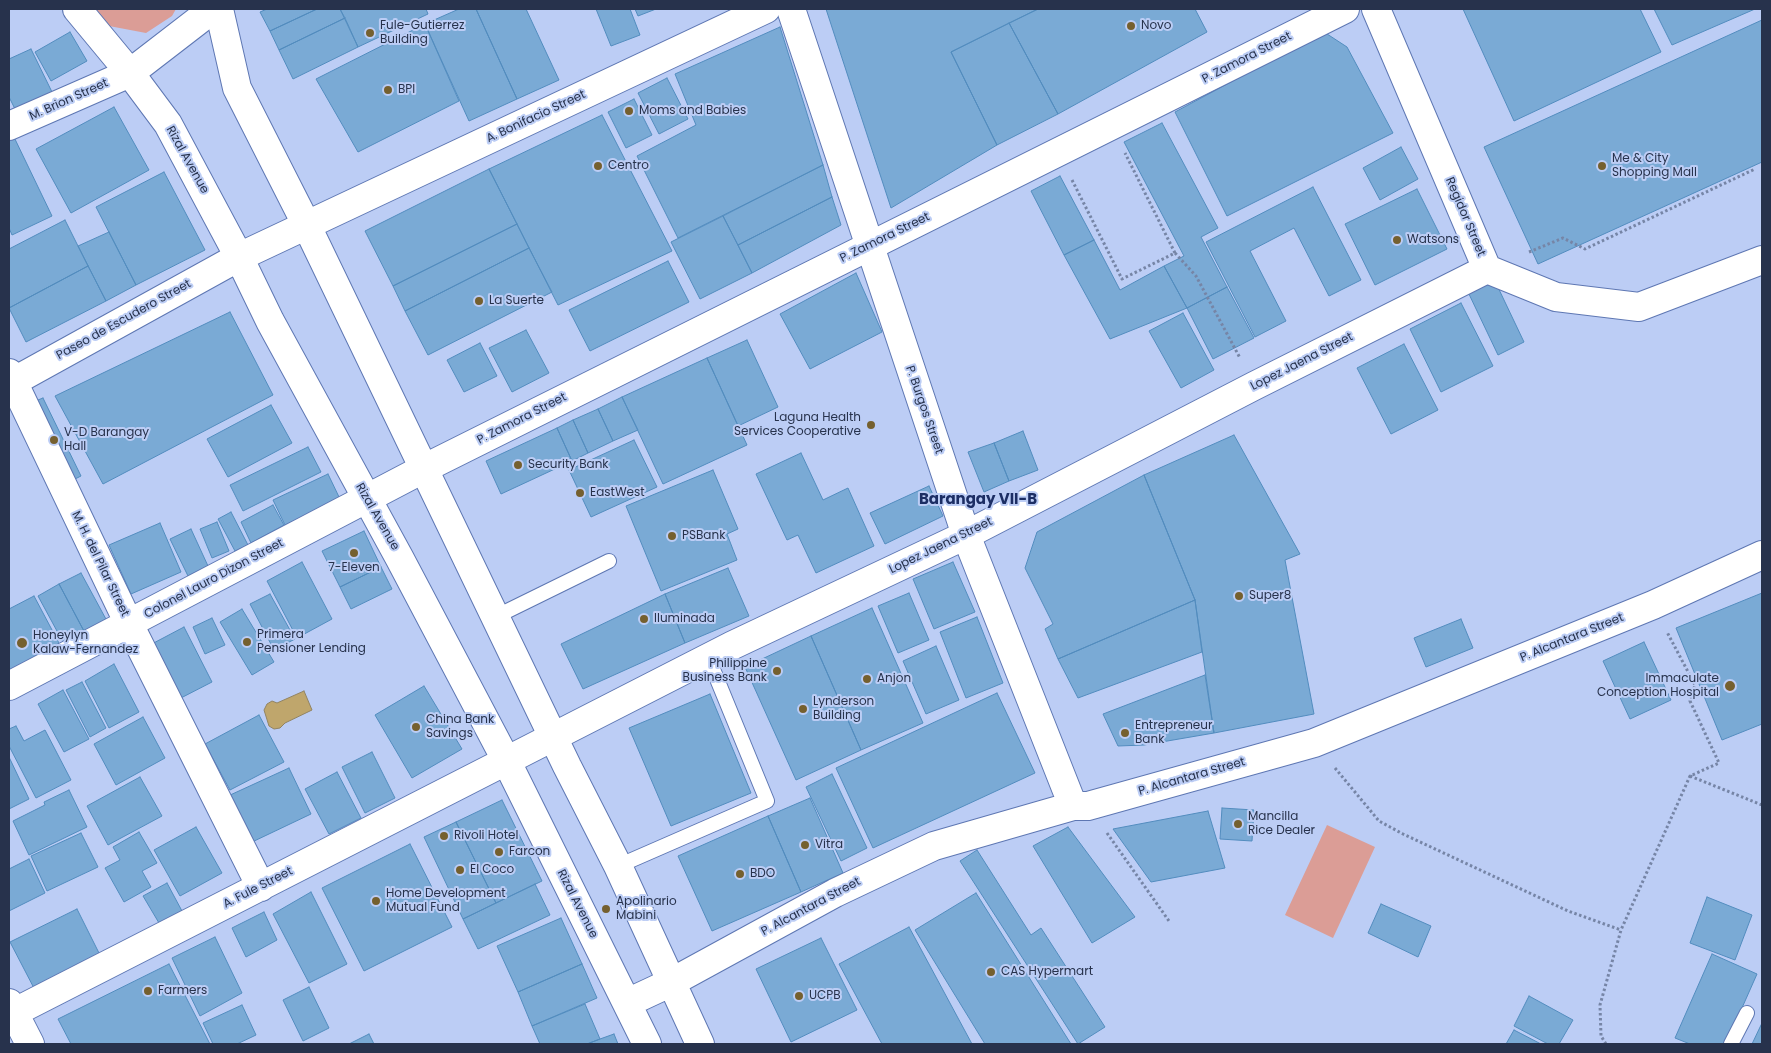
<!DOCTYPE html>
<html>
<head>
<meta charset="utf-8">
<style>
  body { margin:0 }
  #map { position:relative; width:1771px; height:1053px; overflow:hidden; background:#bccdf5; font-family:Poppins,sans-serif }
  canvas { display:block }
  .frame { position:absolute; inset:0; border:10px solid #27324c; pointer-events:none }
</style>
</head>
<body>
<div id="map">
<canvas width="1771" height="1053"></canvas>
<div class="frame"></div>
</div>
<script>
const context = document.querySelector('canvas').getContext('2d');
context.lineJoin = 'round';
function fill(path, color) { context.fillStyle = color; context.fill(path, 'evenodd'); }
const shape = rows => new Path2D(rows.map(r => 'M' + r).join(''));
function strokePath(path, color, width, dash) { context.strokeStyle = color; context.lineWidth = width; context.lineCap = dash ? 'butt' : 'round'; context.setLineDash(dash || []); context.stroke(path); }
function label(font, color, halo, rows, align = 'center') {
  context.font = font + ' Poppins,sans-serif'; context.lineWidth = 4; context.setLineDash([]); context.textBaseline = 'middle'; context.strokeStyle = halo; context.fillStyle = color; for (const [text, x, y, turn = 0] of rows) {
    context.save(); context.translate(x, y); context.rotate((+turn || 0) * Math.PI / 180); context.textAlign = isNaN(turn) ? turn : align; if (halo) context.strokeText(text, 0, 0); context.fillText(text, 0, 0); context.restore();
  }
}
const green = shape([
  [92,9,176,9,172,16,146,33,109,26],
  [1327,825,1375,847,1333,938,1285,915]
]);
const water = shape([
  [304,691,312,710,285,723,280,728,274,729,269,726,264,710,267,704,272,701,277,703,304,691]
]);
const building = shape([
  [267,9,317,9,270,31,260,12,267,9],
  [317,9,340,9,345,18,279,50,270,31,317,9],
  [340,9,426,9,428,14,358,47,340,9],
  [459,9,476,9,517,99,469,121,425,24,459,9],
  [476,9,526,9,559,80,517,99,476,9],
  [596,9,630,9,640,35,611,46,596,9],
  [635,9,656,9,638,16,635,9],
  [826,9,1038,9,951,52,997,145,891,208,826,9],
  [1038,9,1195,9,1207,32,1058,114,1009,23,1038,9],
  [1463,9,1640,9,1661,52,1514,121,1463,9],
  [1654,9,1755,9,1672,45,1654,9],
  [345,18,358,47,293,79,279,50,345,18],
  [1762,20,1762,162,1538,264,1484,147,1762,20],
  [1009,23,1058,114,997,145,951,52,1009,23],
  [425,24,459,101,358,152,316,79,425,24],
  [780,27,823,165,678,238,637,156,696,125,675,74,780,27],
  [70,32,87,61,51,81,35,52,70,32],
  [1324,32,1347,47,1393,133,1227,216,1175,112,1324,32],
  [31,49,52,92,15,109,9,97,9,59,31,49],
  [667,78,688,119,659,134,638,93,667,78],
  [634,99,652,135,626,148,608,112,634,99],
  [114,107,149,170,71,213,36,149,114,107],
  [602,115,672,251,558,305,489,169,602,115],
  [1162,123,1218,228,1201,237,1227,287,1187,308,1164,266,1184,256,1124,142,1162,123],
  [13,135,52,216,12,235,9,228,9,137,13,135],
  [1401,147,1418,179,1380,200,1363,168,1401,147],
  [823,165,832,197,738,245,723,216,823,165],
  [489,169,517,224,393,286,365,231,489,169],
  [164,172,205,250,136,285,96,207,164,172],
  [1060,176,1094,240,1064,255,1031,191,1060,176],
  [1313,187,1361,280,1329,296,1294,228,1250,251,1286,321,1255,337,1206,242,1313,187],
  [1417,189,1447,249,1375,285,1345,224,1417,189],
  [832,197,841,225,752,273,738,245,832,197],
  [723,216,752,273,700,299,671,242,723,216],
  [65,220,88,266,9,308,9,249,65,220],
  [517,224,529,248,405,311,393,286,517,224],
  [109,232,136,285,106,301,78,246,109,232],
  [1094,240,1120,290,1164,266,1187,308,1110,339,1064,255,1094,240],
  [529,248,552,292,428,355,405,311,529,248],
  [668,261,689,302,590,351,569,310,668,261],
  [88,266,106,301,26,342,9,308,88,266],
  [856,273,882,332,810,369,780,314,856,273],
  [1494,279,1524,342,1498,355,1468,292,1494,279],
  [1227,287,1254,338,1213,359,1187,308,1227,287],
  [1461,303,1493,366,1441,392,1410,329,1461,303],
  [230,312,273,395,103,484,55,396,230,312],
  [1183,313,1214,370,1181,388,1149,331,1183,313],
  [526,330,549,373,512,392,489,348,526,330],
  [747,340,778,407,738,426,707,358,747,340],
  [480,343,497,376,464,392,447,360,480,343],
  [1404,344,1438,410,1391,434,1357,368,1404,344],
  [707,358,747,445,663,484,622,397,707,358],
  [622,397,638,430,613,441,598,409,622,397],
  [43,398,81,476,67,483,28,404,43,398],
  [271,405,292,443,228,477,207,439,271,405],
  [598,409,613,441,588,453,573,420,598,409],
  [573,420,588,453,572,461,557,428,573,420],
  [557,428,572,461,501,494,486,461,557,428],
  [1023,431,1038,470,1009,481,994,443,1023,431],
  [1234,435,1300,554,1285,560,1314,714,1214,733,1195,600,1144,475,1234,435],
  [634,440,657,487,591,517,569,470,634,440],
  [994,443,1009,481,984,492,968,452,994,443],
  [308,447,321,472,243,511,230,485,308,447],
  [801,453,823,500,848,488,874,546,816,573,798,535,787,540,756,474,801,453],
  [713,470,738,529,727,534,737,560,661,591,626,506,713,470],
  [328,474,340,499,285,525,273,500,328,474],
  [1144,475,1195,600,1058,659,1045,629,1053,624,1025,568,1037,532,1144,475],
  [929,486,943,516,885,544,870,513,929,486],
  [273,505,284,525,251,543,241,522,273,505],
  [231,512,248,545,235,551,218,519,231,512],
  [217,522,229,551,212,558,200,529,217,522],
  [160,523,181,572,131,594,109,545,160,523],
  [191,529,208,566,188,576,170,539,191,529],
  [364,531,381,567,340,587,322,551,364,531],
  [302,562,332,619,297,638,267,581,302,562],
  [953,562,975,612,934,629,913,579,953,562],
  [381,567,392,589,351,609,340,587,381,567],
  [728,568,749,616,685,643,665,594,728,568],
  [81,573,107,621,85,633,59,584,81,573],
  [59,584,85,633,64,644,38,596,59,584],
  [909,593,929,640,898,653,878,606,909,593],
  [1762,593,1762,724,1722,740,1676,628,1762,593],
  [270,594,295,639,274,650,250,604,270,594],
  [665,594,685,643,583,689,561,644,665,594],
  [34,596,60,645,9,671,9,609,34,596],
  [1195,600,1202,652,1078,698,1058,659,1195,600],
  [872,608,923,723,861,750,811,636,872,608],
  [242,609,274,662,252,675,220,622,242,609],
  [977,617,1003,683,966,698,940,632,977,617],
  [212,618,225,645,205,654,193,627,212,618],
  [1461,619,1473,648,1426,667,1414,638,1461,619],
  [184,627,212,682,177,700,148,646,184,627],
  [811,636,861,750,796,780,745,667,811,636],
  [1644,642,1671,700,1630,719,1603,661,1644,642],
  [936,646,959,700,926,714,903,661,936,646],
  [114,664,139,712,109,728,85,681,114,664],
  [1205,675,1214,733,1144,745,1118,746,1103,714,1205,675],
  [82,682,106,728,90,737,66,690,82,682],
  [424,686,462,749,412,778,375,715,424,686],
  [63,690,89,739,64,752,38,704,63,690],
  [997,693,1035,773,873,848,836,768,997,693],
  [710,694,751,793,671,826,629,728,710,694],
  [259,715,284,762,230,790,205,744,259,715],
  [143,717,165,758,116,785,94,744,143,717],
  [16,726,24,741,45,730,71,780,36,798,9,746,9,729,16,726],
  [372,752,395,798,365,813,342,767,372,752],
  [9,757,29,799,9,809,9,757],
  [289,768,311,814,250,843,228,796,289,768],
  [337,772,361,818,329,834,305,789,337,772],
  [832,774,867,848,841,861,806,787,832,774],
  [140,777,162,816,108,845,87,806,140,777],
  [69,790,87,827,29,855,13,821,45,805,44,802,69,790],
  [810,798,843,873,801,892,768,816,810,798],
  [502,800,542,881,496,903,456,822,502,800],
  [1222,808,1254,810,1252,841,1220,839,1222,808],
  [1208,811,1225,868,1151,882,1113,829,1208,811],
  [768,816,801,892,712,931,678,856,768,816],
  [456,822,496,903,463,919,424,837,456,822],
  [196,827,222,873,180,896,154,850,196,827],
  [1068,827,1135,917,1092,943,1033,846,1068,827],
  [139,832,157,863,142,871,151,887,124,902,105,868,120,860,113,847,139,832],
  [81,833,98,867,47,891,31,856,81,833],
  [410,844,452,927,364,971,322,888,410,844],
  [977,850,1031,935,1041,928,1105,1027,1078,1044,960,861,977,850],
  [29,859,45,893,9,911,9,869,29,859],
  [167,883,182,911,159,923,143,896,167,883],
  [535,884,550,915,478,949,463,919,535,884],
  [311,892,347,964,309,983,273,914,311,892],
  [976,893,1071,1044,985,1044,915,930,976,893],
  [1707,897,1752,915,1735,960,1690,943,1707,897],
  [1381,904,1431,926,1418,957,1368,933,1381,904],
  [77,909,102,959,36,992,10,942,77,909],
  [264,912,277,940,246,957,232,928,264,912],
  [561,918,582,964,518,992,497,946,561,918],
  [909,927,972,1044,882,1044,839,964,909,927],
  [215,937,242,993,200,1016,172,958,215,937],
  [821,938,857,1010,791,1042,756,969,821,938],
  [1712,954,1757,974,1726,1044,1690,1044,1675,1038,1712,954],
  [169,964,210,1044,71,1044,58,1019,169,964],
  [582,964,597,998,532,1026,518,992,582,964],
  [309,987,329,1028,303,1041,283,1000,309,987],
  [1529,996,1573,1020,1559,1044,1548,1044,1514,1026,1529,996],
  [585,1004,600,1039,587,1044,540,1044,532,1026,585,1004],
  [242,1005,256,1035,237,1044,213,1044,203,1023,242,1005],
  [1762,1023,1762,1044,1752,1044,1762,1023],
  [1514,1030,1541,1044,1506,1044,1514,1030],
  [369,1034,374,1044,349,1044,369,1034],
  [614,1034,618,1044,587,1044,600,1039,614,1034]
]);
const path = shape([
  [1072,180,1122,279,1175,253,1125,153],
  [1529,252,1563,238,1585,249,1755,169],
  [1175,253,1196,276,1240,358],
  [1335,768,1379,821,1403,834,1568,911,1621,930],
  [1690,776,1762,805],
  [1107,833,1169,921],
  [1606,1044,1601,1036,1600,1005,1621,930,1690,776,1719,763,1690,701,1695,685,1667,632]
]);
const lane = shape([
  [495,617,609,561],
  [618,866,767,801,708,657],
  [1731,1044,1747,1013]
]);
const street = shape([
  [1376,9,1487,269,1556,297,1639,307,1762,260],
  [9,126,130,73,213,9],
  [239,257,766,9],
  [9,373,129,624,261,887],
  [9,686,425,468,1345,9],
  [1073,806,1088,806,1314,743,1653,605,1762,555],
  [9,1003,30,1044],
  [9,1015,731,646,966,535,1254,386,1487,269]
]);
const secondary = shape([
  [77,9,130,73,168,124,239,257,270,321,400,559,506,760,647,1044],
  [219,9,237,88,306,224,567,766,618,866,700,1044],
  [9,384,239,257],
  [627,1003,672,982,835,893,934,846,1073,806,966,535,791,9]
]);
const markers = [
  [1131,26,5,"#75602f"],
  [370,33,5,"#75602f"],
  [388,90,5,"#75602f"],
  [629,111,5,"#75602f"],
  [598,166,5,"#75602f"],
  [1602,166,5,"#75602f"],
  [1397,240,5,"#75602f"],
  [479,301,5,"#75602f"],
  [871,425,5,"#75602f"],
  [54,440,5,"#75602f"],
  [518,465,5,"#75602f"],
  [580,493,5,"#75602f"],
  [672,536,5,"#75602f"],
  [354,553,5,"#75602f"],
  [1239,596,5,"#75602f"],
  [644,619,5,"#75602f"],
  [247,642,5,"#75602f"],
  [22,643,6,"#75602f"],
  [777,671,5,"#75602f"],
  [867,679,5,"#75602f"],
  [1730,686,6,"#75602f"],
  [803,709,5,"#75602f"],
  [416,727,5,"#75602f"],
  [1125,733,5,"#75602f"],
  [1238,824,5,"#75602f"],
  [444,836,5,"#75602f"],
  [805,845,5,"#75602f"],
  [499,852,5,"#75602f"],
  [460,870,5,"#75602f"],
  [740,874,5,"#75602f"],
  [376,901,5,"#75602f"],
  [606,909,5,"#75602f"],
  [991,972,5,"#75602f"],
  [148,991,5,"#75602f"],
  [799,996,5,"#75602f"]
];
const poiNames = [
  ["Fule-Gutierrez",380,26],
  ["Building",380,40],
  ["Novo",1141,26],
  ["BPI",398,90],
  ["Moms and Babies",639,111],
  ["Me & City",1612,159],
  ["Shopping Mall",1612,173],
  ["Centro",608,166],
  ["Watsons",1407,240],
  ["La Suerte",489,301],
  ["Laguna Health",861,418,"right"],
  ["Services Cooperative",861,432,"right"],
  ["V-D Barangay",64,433],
  ["Hall",64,447],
  ["Security Bank",528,465],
  ["EastWest",590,493],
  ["PSBank",682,536],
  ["7-Eleven",354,568,"center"],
  ["Super8",1249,596],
  ["Iluminada",654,619],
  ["Primera",257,635],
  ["Pensioner Lending",257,649],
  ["Honeylyn",33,636],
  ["Kalaw-Fernandez",33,650],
  ["Philippine",767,664,"right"],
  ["Business Bank",767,678,"right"],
  ["Anjon",877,679],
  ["Immaculate",1719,679,"right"],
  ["Conception Hospital",1719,693,"right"],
  ["Lynderson",813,702],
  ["Building",813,716],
  ["China Bank",426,720],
  ["Savings",426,734],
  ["Entrepreneur",1135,726],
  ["Bank",1135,740],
  ["Mancilla",1248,817],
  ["Rice Dealer",1248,831],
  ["Rivoli Hotel",454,836],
  ["Vitra",815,845],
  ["Farcon",509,852],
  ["El Coco",470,870],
  ["BDO",750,874],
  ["Home Development",386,894],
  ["Mutual Fund",386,908],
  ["Apolinario",616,902],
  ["Mabini",616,916],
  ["CAS Hypermart",1001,972],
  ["Farmers",158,991],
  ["UCPB",809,996]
];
const streetNames = [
  ["P. Zamora Street",1247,58,-27],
  ["M. Brion Street",69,100,-24],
  ["A. Bonifacio Street",536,117,-25],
  ["Rizal Avenue",187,160,61],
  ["Regidor Street",1465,217,67],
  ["P. Zamora Street",885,238,-26],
  ["Paseo de Escudero Street",124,320,-29],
  ["Lopez Jaena Street",1302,362,-27],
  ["P. Burgos Street",924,410,71],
  ["P. Zamora Street",522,419,-27],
  ["Rizal Avenue",377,517,60],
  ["Lopez Jaena Street",941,546,-26],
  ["M. H. del Pilar Street",100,564,64],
  ["Colonel Lauro Dizon Street",214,579,-28],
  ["P. Alcantara Street",1572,638,-22],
  ["P. Alcantara Street",1192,777,-16],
  ["A. Fule Street",258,888,-27],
  ["Rizal Avenue",577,904,63],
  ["P. Alcantara Street",811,907,-28]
];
const quarterNames = [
  ["Barangay VII-B",978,500]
];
fill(green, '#db9d96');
fill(water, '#bfa66c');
strokePath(water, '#918362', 1);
fill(building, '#7aaad5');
strokePath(building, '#528cbe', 1);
strokePath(lane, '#5e77b3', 16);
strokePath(street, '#5e77b3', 30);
strokePath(secondary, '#5e77b3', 30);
strokePath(path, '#7685a6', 3, [2.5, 2.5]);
strokePath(lane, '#fff', 14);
strokePath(street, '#fff', 28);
strokePath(secondary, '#fff', 28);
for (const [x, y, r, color] of markers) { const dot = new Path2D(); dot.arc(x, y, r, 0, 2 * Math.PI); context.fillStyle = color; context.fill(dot); strokePath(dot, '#bccdf5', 2); }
label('12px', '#27324c', '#bccdf5', poiNames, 'left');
label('12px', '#27324c', '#bccdf5', streetNames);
label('bold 15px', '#1c2e64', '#bccdf5', quarterNames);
</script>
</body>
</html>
